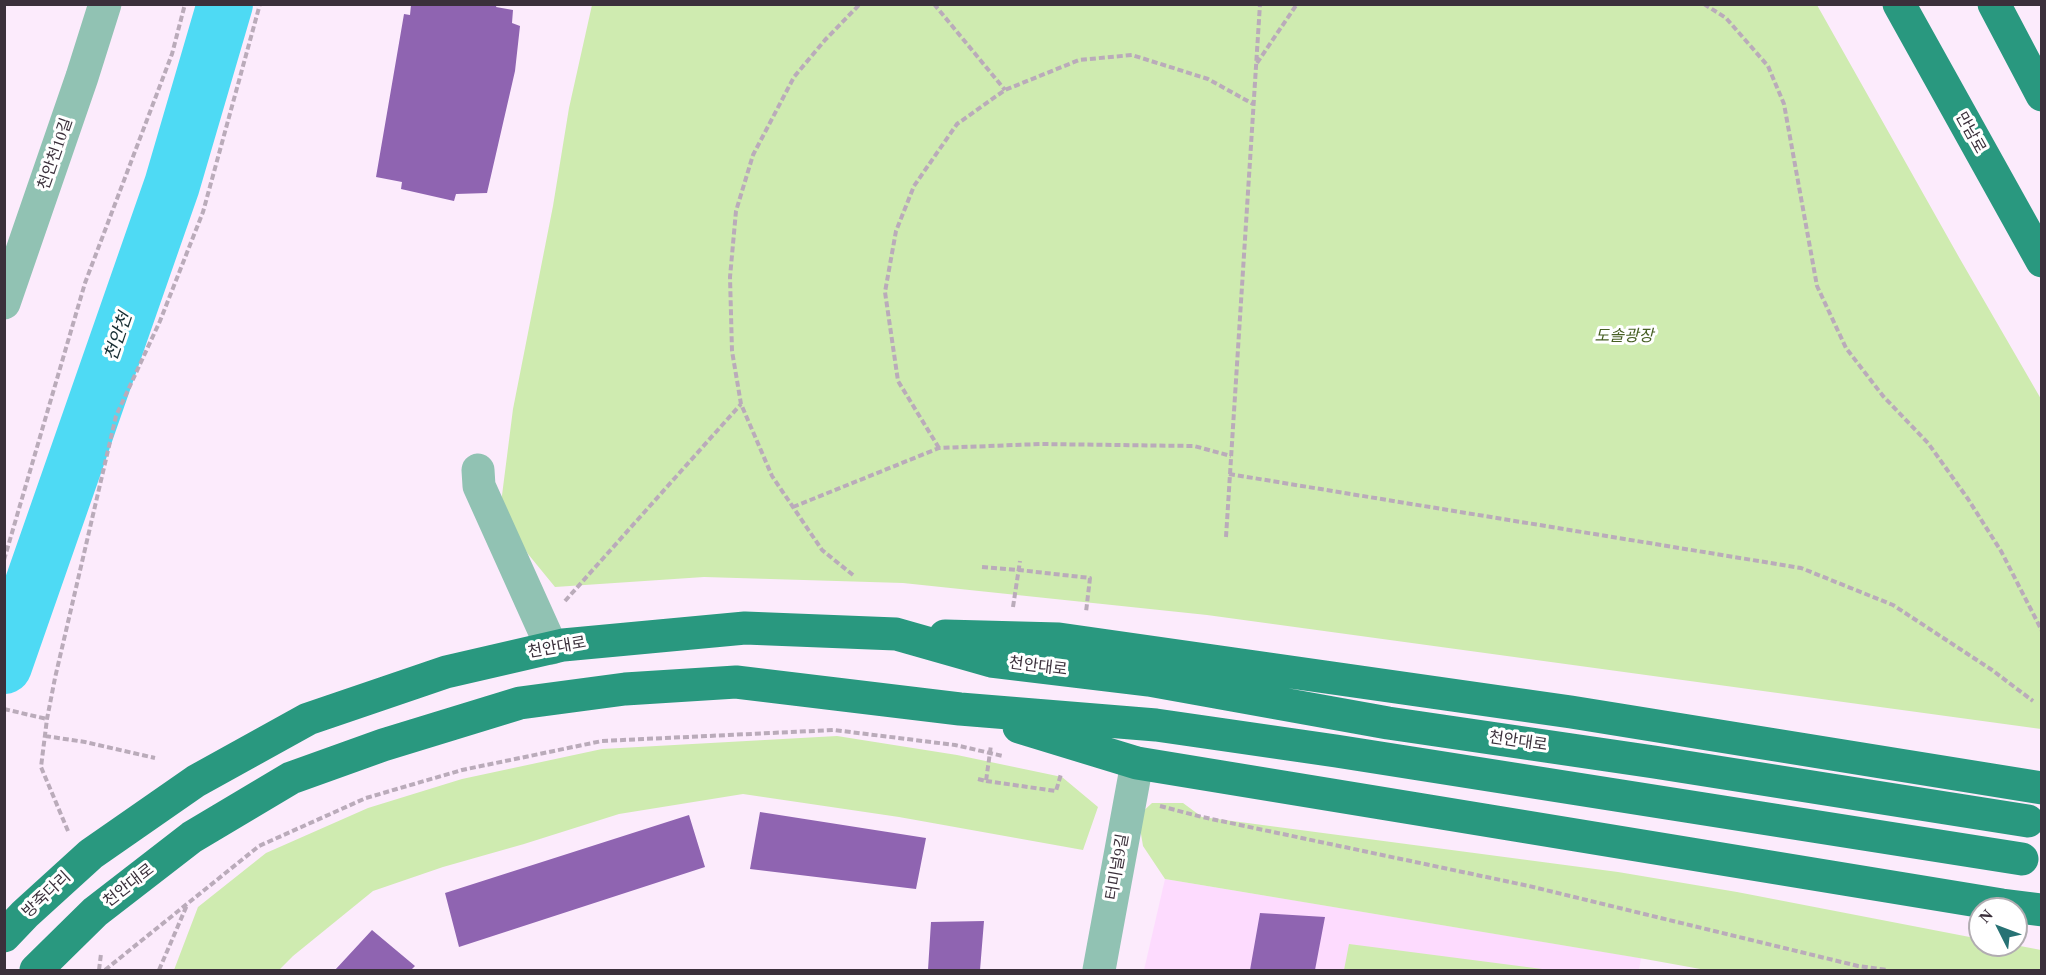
<!DOCTYPE html>
<html>
<head>
<meta charset="utf-8">
<style>
  body { margin:0 }
  #map { position:relative; width:2046px; height:975px; overflow:hidden; background:#fcebfc; font-family:"Times New Roman",serif }
  canvas { display:block }
  .frame { position:absolute; inset:0; border:6px solid #3b303b; pointer-events:none }
  .north { position:absolute; left:1968px; top:897px; width:60px; height:60px; box-sizing:border-box; background:#fff; border:2px solid #b1acb1; border-radius:50%; rotate:312deg; font-size:16px; font-weight:700; line-height:24px; text-align:center; color:#3b303b }
  .north::after { content:''; display:block; margin:auto; width:21px; height:27px; background:#277274; clip-path:polygon(50% 0,100% 100%,50% 72%,0 100%) }
</style>
</head>
<body>
<div id="map">
<canvas width="2046" height="975"></canvas>
<div class="frame"></div>
<div class="north">N</div>
</div>
<script>
const context = document.querySelector('canvas').getContext('2d');
context.lineJoin = 'round';
function fill(path, color) { context.fillStyle = color; context.fill(path, 'evenodd'); }
const shape = rows => new Path2D(rows.map(r => 'M' + r).join(''));
function strokePath(path, color, width, dash) { context.strokeStyle = color; context.lineWidth = width; context.lineCap = dash ? 'butt' : 'round'; context.setLineDash(dash || []); context.stroke(path); }
function label(font, color, halo, rows, align = 'center') {
  context.font = font + ' "Times New Roman","Noto Sans KR",serif'; context.lineWidth = 6; context.setLineDash([]); context.textBaseline = 'middle'; context.strokeStyle = halo; context.fillStyle = color; for (const [text, x, y, turn = 0] of rows) {
    context.save(); context.translate(x, y); context.rotate((+turn || 0) * Math.PI / 180); context.textAlign = isNaN(turn) ? turn : align; if (halo) context.strokeText(text, 0, 0); context.fillText(text, 0, 0); context.restore();
  }
}
const built = shape([
  [1165,879,1641,958,1639,970,1144,970]
]);
const green = shape([
  [592,5,1817,5,1960,259,2041,399,2041,729,1207,615,903,583,704,577,555,587,528,554,500,511,513,409,553,206,569,108],
  [837,736,957,755,1062,777,1098,807,1083,850,899,817,743,794,619,814,524,844,443,867,373,891,293,956,279,970,174,970,198,907,266,853,368,808,462,779,602,749],
  [1152,803,1183,803,1202,817,1618,872,1737,892,1980,939,1980,945,2015,945,2041,950,2041,970,1706,970,1645,959,1165,879,1143,846,1138,816],
  [1349,944,1550,970,1344,970]
]);
const river = shape([
  [4,666,172,185,225,4]
]);
const building = shape([
  [418,4,497,4,496,7,513,10,512,23,520,26,515,71,487,193,456,194,454,201,401,189,402,182,376,177,404,14,410,15,411,5],
  [760,812,926,838,916,889,750,869],
  [689,815,705,867,459,947,445,893],
  [1260,913,1325,917,1315,970,1250,970],
  [984,921,980,970,928,970,931,922],
  [372,930,415,966,411,970,335,970]
]);
const path = shape([
  [934,4,1005,90],
  [1704,4,1726,18,1768,66,1784,104,1817,286,1846,348,1883,396,1928,443,1968,499,2001,551,2042,631],
  [1257,63,1297,4],
  [939,448,898,381,885,292,896,231,914,186,957,124,1005,90,1079,60,1132,55,1208,79,1253,104],
  [1229,474,1801,568,1893,605,1992,670,2033,701],
  [793,507,939,448,1040,444,1194,446,1231,456],
  [1226,537,1260,4],
  [4,560,85,283,172,54,185,4],
  [982,567,1019,570,1090,578,1086,612],
  [853,575,822,550,772,476,741,404,732,351,730,277,736,211,753,155,794,77,825,40,860,4],
  [565,601,741,404],
  [1013,607,1020,561],
  [4,709,47,719],
  [45,736,85,742,155,758],
  [978,779,986,781,991,745],
  [986,781,1056,791,1061,774],
  [1160,806,1202,817,1529,886,1858,966,1887,970],
  [68,831,41,767,47,719,55,678,116,416,160,321,203,212,260,4],
  [99,970,101,954],
  [105,970,259,846,366,798,462,770,602,741,834,730,955,745,1003,756],
  [159,970,187,905]
]);
const minor = shape([
  [4,303,82,77,105,4],
  [478,470,479,486,552,648],
  [1099,970,1137,763]
]);
const major = shape([
  [1899,4,2042,261],
  [1994,4,2042,95],
  [945,636,1059,639,1571,712,2042,788],
  [1019,727,1137,763,2002,905,2042,910],
  [4,936,25,914,91,854,196,781,308,719,446,672,563,645,745,628,896,634,991,661,1149,680,1388,723,1654,762,2028,821],
  [36,970,95,912,192,837,291,778,383,745,520,703,625,689,736,682,960,709,1156,725,1336,751,2022,859]
]);
const streetNames = [
  ["만남로",1970,133,61],
  ["천안천10길",56,154,-71],
  ["천안대로",557,648,-10],
  ["천안대로",1038,667,7],
  ["천안대로",1518,742,8],
  ["터미널9길",1118,867,-80],
  ["천안대로",129,886,-38],
  ["방죽다리",47,895,-43]
];
const parkNames = [
  ["도솔광장",1624,337]
];
const waterNames = [
  ["천안천",119,337,-71]
];
fill(built, '#fddbfe');
fill(green, '#cfebb0');
strokePath(river, '#4edaf4', 56);
fill(building, '#8f64b1');
strokePath(path, '#baabba', 4, [6, 3]);
strokePath(minor, '#91c2b3', 33);
strokePath(major, '#29987f', 33);
label('16px', '#3b303b', '#fff', streetNames);
label('italic 16px', '#476024', '#fff', parkNames);
label('italic 18px', '#172e33', '#fff', waterNames);
</script>
</body>
</html>
